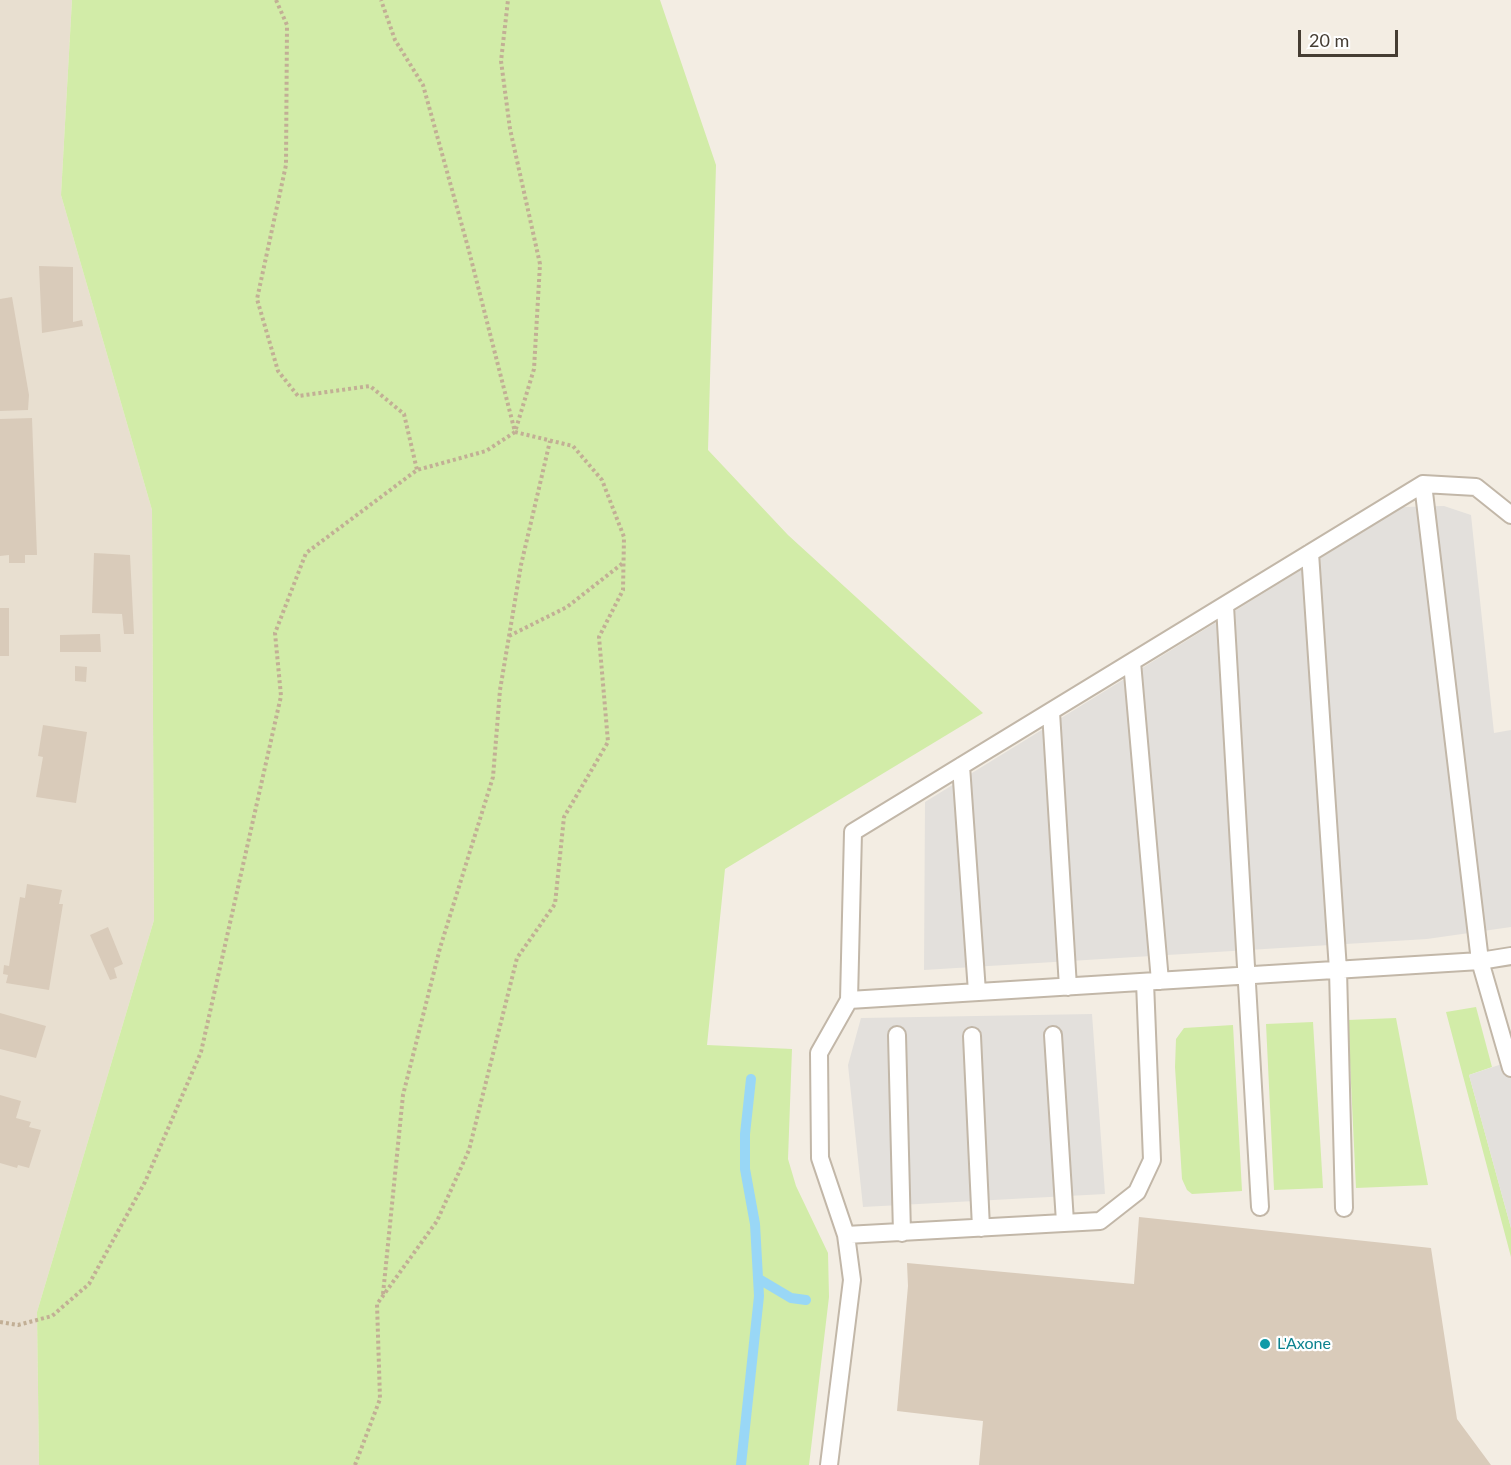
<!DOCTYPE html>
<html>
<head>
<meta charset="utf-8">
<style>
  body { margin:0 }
  #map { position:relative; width:1511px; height:1465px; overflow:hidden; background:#f3ede3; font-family:Lato,sans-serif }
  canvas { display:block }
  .scale { position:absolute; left:1298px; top:30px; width:100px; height:27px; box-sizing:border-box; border:3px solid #453d33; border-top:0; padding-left:8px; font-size:18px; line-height:21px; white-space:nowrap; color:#453d33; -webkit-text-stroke:4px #fff; paint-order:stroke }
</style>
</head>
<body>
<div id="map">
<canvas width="1511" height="1465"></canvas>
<div class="scale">20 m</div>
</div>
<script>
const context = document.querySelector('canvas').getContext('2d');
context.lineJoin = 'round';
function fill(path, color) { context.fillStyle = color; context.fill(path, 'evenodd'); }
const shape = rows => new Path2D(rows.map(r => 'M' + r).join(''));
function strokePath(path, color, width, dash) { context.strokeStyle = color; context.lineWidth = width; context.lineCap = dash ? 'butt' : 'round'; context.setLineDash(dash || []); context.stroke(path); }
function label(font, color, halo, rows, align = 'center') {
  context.font = font + ' Lato,sans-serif'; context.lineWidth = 4.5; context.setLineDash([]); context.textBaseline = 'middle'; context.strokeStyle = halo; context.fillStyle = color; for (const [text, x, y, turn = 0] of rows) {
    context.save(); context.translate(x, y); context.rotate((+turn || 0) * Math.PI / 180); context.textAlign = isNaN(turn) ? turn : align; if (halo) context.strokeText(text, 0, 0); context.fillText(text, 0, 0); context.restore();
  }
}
const residential = shape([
  [0,0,72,0,61,195,152,510,154,920,37,1312,39,1465,0,1465]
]);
const green = shape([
  [72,0,660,0,716,165,708,450,788,535,983,713,725,869,707,1045,792,1049,788,1159,796,1186,828,1253,829,1297,809,1465,39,1465,37,1312,154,920,152,510,61,195],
  [1476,1007,1492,1067,1469,1075,1511,1228,1511,1257,1446,1012],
  [1396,1018,1428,1185,1356,1188,1348,1020],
  [1313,1022,1323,1188,1274,1190,1266,1024],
  [1233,1025,1242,1191,1192,1194,1187,1190,1182,1179,1175,1067,1176,1039,1184,1028]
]);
const parking = shape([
  [1444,506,1471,515,1494,733,1511,730,1511,927,1427,939,924,970,925,802,1403,507],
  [1092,1014,1105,1194,863,1207,848,1065,861,1018],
  [1511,1061,1511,1228,1469,1075]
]);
const stream = shape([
  [759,1279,791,1298,806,1300],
  [741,1465,759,1296,755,1224,745,1169,745,1134,751,1079]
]);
const building = shape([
  [39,266,73,267,73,322,82,320,83,326,42,333],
  [12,297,29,395,28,410,0,411,0,299],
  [32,418,37,555,25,555,25,563,9,563,9,555,0,556,0,419],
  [94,553,130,555,134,634,124,634,122,614,92,613],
  [0,608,9,608,9,656,0,656],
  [100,634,101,652,60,652,60,635],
  [75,666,87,667,86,682,75,681],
  [43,725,87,732,76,803,36,797,43,757,38,756],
  [27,884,62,890,59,904,63,904,49,990,6,983,8,975,3,974,4,965,9,966,20,897,25,898],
  [108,927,123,964,114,968,117,978,110,980,90,935],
  [0,1013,46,1026,36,1058,0,1049],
  [0,1095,21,1101,16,1118,31,1122,29,1127,41,1130,29,1168,18,1165,17,1168,0,1163],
  [1139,1217,1431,1248,1457,1419,1491,1465,979,1465,983,1421,897,1411,908,1286,907,1263,1134,1284]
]);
const path = shape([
  [276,0,287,25,286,165,257,299,278,371,298,396,370,386,404,414,417,470],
  [509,636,567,607,623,563],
  [383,1294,403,1095,440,948,493,777,500,690,521,565,550,441],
  [0,1322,18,1325,52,1316,89,1284,145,1182,201,1052,281,696,275,633,306,553,417,470,486,451,515,432,534,369,540,264,510,129,501,61,508,0],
  [355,1465,380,1399,377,1304,437,1221,469,1150,517,958,555,904,564,817,608,742,599,637,623,590,624,537,602,480,573,446,515,432,469,251,423,85,395,40,381,0]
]);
const lane = shape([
  [1423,484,1480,961,1511,1068],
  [1511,515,1476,487,1423,484,853,832,849,1000,1480,961,1511,956],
  [1310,553,1338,970,1344,1208],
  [1225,606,1260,1207],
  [1132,662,1160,981],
  [1051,712,1068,987],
  [961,766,977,992],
  [849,1000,819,1053,820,1158,846,1235,1100,1221,1137,1192,1152,1160,1145,982],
  [897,1035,902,1233],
  [1053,1035,1065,1222],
  [972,1036,981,1228],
  [829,1465,852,1280,846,1235]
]);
const markers = [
  [1265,1344,6,"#0f9aa8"]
];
const cultureNames = [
  ["L'Axone",1277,1344]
];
fill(residential, '#e8dfd0');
fill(green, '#d2eca8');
fill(parking, '#e3e0dc');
strokePath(stream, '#99d7f6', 10);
fill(building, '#d9cbba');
strokePath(lane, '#c2b7a8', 20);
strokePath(path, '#c2af95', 4, [3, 3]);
strokePath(lane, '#fff', 16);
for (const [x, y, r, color] of markers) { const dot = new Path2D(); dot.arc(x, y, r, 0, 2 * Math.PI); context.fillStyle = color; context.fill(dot); strokePath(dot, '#fff', 2); }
label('16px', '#0d838f', '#fff', cultureNames, 'left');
</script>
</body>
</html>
